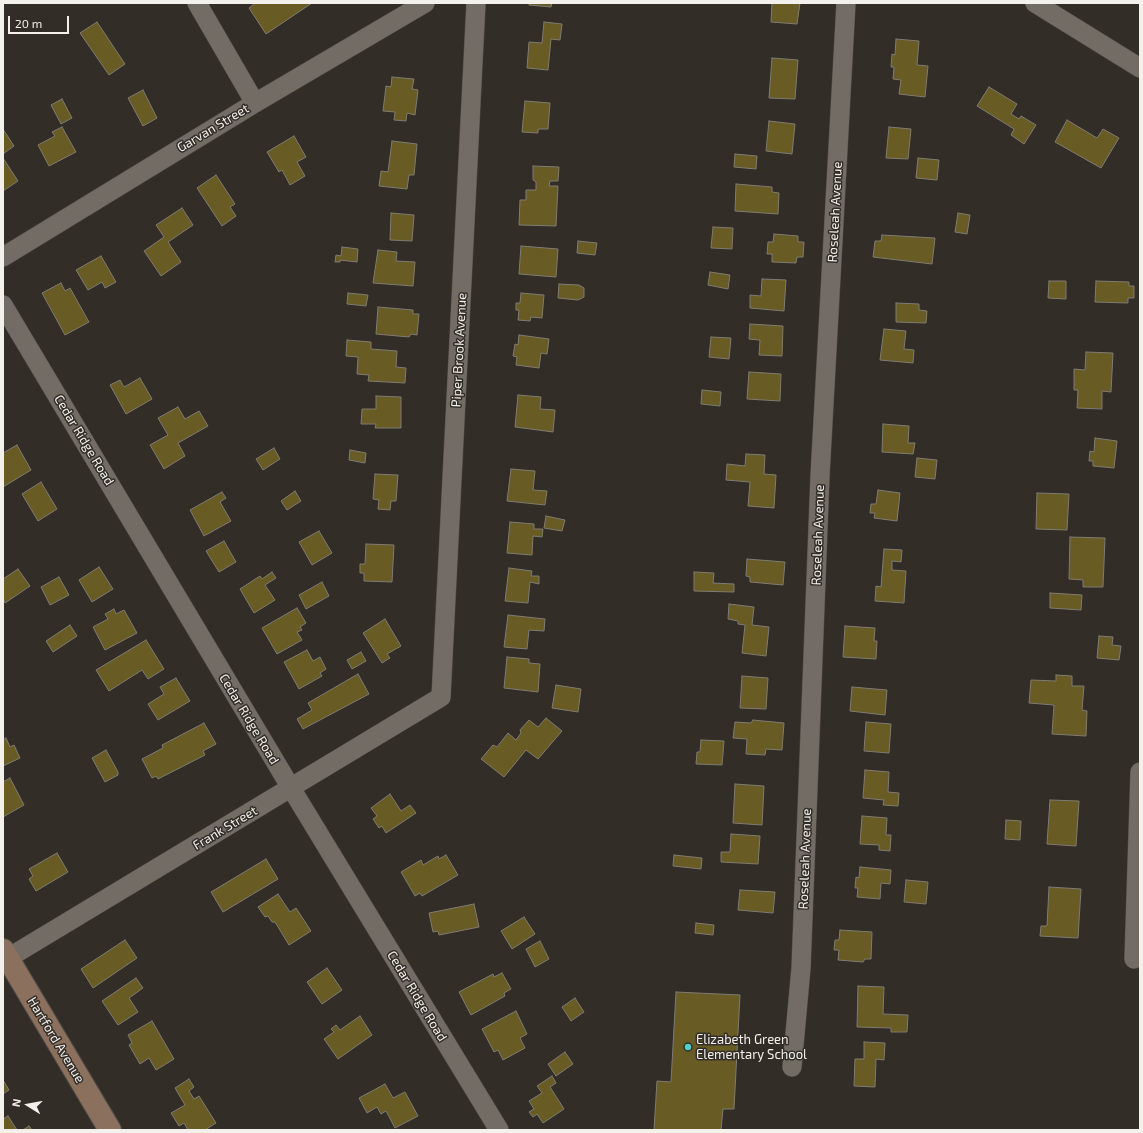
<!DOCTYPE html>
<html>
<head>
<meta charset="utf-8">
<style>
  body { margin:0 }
  #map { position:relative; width:1143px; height:1133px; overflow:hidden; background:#322d27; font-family:"Exo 2",sans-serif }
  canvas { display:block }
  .frame { position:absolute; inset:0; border:4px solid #f4f1ed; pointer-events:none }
  .north { position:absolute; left:8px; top:1085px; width:40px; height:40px; -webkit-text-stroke:3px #322d27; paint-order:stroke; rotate:281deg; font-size:11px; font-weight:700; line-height:16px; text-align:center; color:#f4f1ed }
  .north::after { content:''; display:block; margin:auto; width:14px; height:18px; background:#f4f1ed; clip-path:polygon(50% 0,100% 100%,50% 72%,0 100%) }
  .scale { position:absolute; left:8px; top:16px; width:61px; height:18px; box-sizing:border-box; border:2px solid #f4f1ed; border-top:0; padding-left:5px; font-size:12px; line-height:14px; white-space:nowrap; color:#f4f1ed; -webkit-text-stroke:3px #322d27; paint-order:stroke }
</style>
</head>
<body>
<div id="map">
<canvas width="1143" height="1133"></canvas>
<div class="frame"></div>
<div class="north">N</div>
<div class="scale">20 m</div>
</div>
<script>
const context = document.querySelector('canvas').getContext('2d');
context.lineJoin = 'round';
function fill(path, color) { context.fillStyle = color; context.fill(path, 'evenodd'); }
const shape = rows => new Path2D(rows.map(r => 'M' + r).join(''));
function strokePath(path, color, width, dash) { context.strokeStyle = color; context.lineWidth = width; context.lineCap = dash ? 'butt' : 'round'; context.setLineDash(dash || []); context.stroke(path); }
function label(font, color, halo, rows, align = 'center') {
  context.font = font + ' "Exo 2",sans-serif'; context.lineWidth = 3; context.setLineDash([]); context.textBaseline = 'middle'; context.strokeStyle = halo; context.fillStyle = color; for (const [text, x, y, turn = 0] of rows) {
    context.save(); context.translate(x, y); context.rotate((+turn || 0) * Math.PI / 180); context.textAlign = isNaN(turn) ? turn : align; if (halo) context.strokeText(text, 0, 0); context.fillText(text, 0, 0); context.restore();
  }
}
const building = shape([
  [312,3,266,34,249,8,255,3,312,3],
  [529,3,552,3,551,7,529,5,529,3],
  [772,3,800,3,797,24,771,22,772,3],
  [97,22,125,64,109,75,80,33,97,22],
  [544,22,562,24,560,40,551,39,548,70,527,68,529,42,542,43,544,22],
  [896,39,919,41,917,65,928,66,925,97,899,94,901,80,893,79,894,67,891,67,892,54,895,55,896,39],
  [772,58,798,60,795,99,769,98,772,58],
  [392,77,414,79,412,89,418,90,415,115,407,113,406,121,394,120,395,112,383,111,386,86,391,87,392,77],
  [989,87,1017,104,1011,114,1019,119,1021,116,1036,125,1024,144,1011,135,1014,129,977,106,989,87],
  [143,90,157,118,143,126,128,98,143,90],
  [62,99,72,118,61,124,51,105,62,99],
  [525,101,550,103,548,129,538,129,538,133,522,132,525,101],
  [1067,120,1097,138,1103,129,1119,138,1101,168,1055,142,1067,120],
  [769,121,795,124,792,154,766,151,769,121],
  [62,127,76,152,49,166,38,145,55,136,52,132,62,127],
  [889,127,911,129,908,159,886,158,889,127],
  [3,129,14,146,3,154,3,129],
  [294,136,306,157,297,162,305,176,290,185,282,170,279,172,267,152,294,136],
  [392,141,417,144,414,175,409,175,407,189,379,186,381,171,388,172,392,141],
  [735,154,757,156,756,169,734,167,735,154],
  [3,158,18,181,3,191,3,158],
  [918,158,939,160,937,180,916,178,918,158],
  [533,166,559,167,558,181,550,181,549,186,558,186,556,226,519,225,520,200,526,200,526,190,536,190,536,182,533,180,533,166],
  [216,175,235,204,230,207,236,216,222,226,197,188,216,175],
  [736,184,772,187,772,192,779,193,778,214,735,211,736,184],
  [182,208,193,225,168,242,181,262,161,276,144,251,164,237,156,225,182,208],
  [391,213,414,215,412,241,390,240,391,213],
  [958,213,970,215,967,234,955,232,958,213],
  [713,227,733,228,732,249,711,248,713,227],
  [774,234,798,236,798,242,804,242,803,257,797,257,796,263,772,262,772,254,767,254,768,242,773,242,774,234],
  [882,235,935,238,932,264,873,257,875,241,881,241,882,235],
  [578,241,597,243,595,255,577,253,578,241],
  [521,246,558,249,556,277,519,274,521,246],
  [342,247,358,249,357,262,340,260,340,262,335,262,336,255,341,256,342,247],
  [378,250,397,252,396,261,415,262,413,286,373,283,378,250],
  [101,256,116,282,105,288,102,282,88,290,76,270,101,256],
  [710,272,730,275,728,289,708,285,710,272],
  [762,279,786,280,784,311,750,308,750,295,761,296,762,279],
  [1049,281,1066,281,1066,299,1048,298,1049,281],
  [1096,281,1129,282,1129,286,1134,286,1134,298,1128,298,1128,303,1095,302,1096,281],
  [61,283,65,291,70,288,89,322,65,335,42,293,61,283],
  [559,284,579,285,584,288,584,297,578,300,558,298,559,284],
  [348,293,368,295,366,306,347,304,348,293],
  [521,293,544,295,542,318,531,317,530,321,518,320,519,310,516,310,516,303,520,303,521,293],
  [896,303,919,304,919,310,927,311,926,323,896,322,896,303],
  [378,307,413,310,413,314,419,314,417,335,411,334,409,337,376,334,378,307],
  [750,324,783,326,782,356,759,355,760,340,749,339,750,324],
  [884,329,906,331,904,349,914,350,913,363,880,360,884,329],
  [519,335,549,339,547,354,541,353,539,368,516,365,517,357,513,356,515,344,518,345,519,335],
  [711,337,731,338,729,359,709,357,711,337],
  [347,340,371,342,371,349,397,351,396,367,406,368,405,383,368,381,369,375,357,374,358,357,346,356,347,340],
  [1086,352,1113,353,1111,392,1102,391,1102,409,1077,408,1078,390,1074,390,1074,369,1085,370,1086,352],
  [749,372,781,374,780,401,747,399,749,372],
  [140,378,152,399,126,414,110,385,120,380,124,387,140,378],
  [702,390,721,392,720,406,701,404,702,390],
  [518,395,541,397,540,409,555,410,553,432,515,427,518,395],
  [376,396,401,397,401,428,375,428,376,424,361,424,362,409,376,409,376,396],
  [178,407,185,419,199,411,208,426,178,443,185,456,164,469,150,445,168,435,158,418,178,407],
  [883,424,909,426,908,443,915,443,913,454,882,452,883,424],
  [1095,438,1117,441,1114,468,1093,466,1093,461,1089,461,1090,451,1094,452,1095,438],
  [17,445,31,470,3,487,3,453,17,445],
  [274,448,280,459,263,470,256,459,274,448],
  [350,450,366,453,365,463,349,460,350,450],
  [746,454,765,455,764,474,776,475,774,508,748,506,750,482,726,480,727,464,745,466,746,454],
  [917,458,937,460,935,479,915,477,917,458],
  [511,469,535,471,533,490,547,491,545,505,507,501,511,469],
  [375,474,398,475,396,501,391,501,390,510,378,509,379,500,373,499,375,474],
  [41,482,57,509,38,521,22,494,41,482],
  [878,490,900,493,897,521,874,518,875,513,870,513,871,504,876,504,878,490],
  [295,491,301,501,287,510,281,501,295,491],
  [222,492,226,498,220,502,231,521,204,536,190,510,222,492],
  [1037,493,1069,494,1067,530,1036,529,1037,493],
  [546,516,565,520,562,531,544,528,546,516],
  [510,522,534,524,534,529,543,529,542,537,533,536,532,555,507,553,510,522],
  [319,531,332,553,312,565,299,542,319,531],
  [1070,537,1105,538,1103,587,1083,587,1083,580,1069,579,1070,537],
  [224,541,236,562,219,572,206,551,224,541],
  [366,544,394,545,392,582,364,581,364,573,360,573,360,564,365,564,366,544],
  [884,549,902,550,901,562,892,561,892,570,906,571,904,603,875,601,876,586,881,587,884,549],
  [747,559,785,562,783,585,750,582,750,577,746,576,747,559],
  [99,567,113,589,92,602,79,580,99,567],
  [509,568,532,571,531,576,539,576,539,584,530,582,528,603,505,601,509,568],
  [18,569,30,586,5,603,3,599,3,579,18,569],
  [272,572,276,578,265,585,275,600,254,613,240,589,260,576,262,579,272,572],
  [694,572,714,573,713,583,734,584,734,592,694,591,694,572],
  [59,577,69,595,50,605,41,587,59,577],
  [322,582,329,596,306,609,299,595,322,582],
  [1050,593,1082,595,1081,610,1050,608,1050,593],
  [729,604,754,607,752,625,769,627,766,656,742,653,745,625,738,624,738,621,728,619,729,604],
  [297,608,306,623,300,627,302,630,297,632,302,640,277,654,262,628,297,608],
  [114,609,116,614,124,610,137,633,105,650,93,627,108,619,105,614,114,609],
  [508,615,545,619,544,631,529,630,527,649,504,647,508,615],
  [385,619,401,646,387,654,390,658,382,663,363,633,385,619],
  [70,625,77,636,53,652,46,641,70,625],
  [845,626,875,628,874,641,877,641,876,659,843,657,845,626],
  [1099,636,1113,637,1112,645,1121,646,1119,660,1097,658,1099,636],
  [146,640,164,669,148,679,142,670,109,691,96,670,146,640],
  [307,650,313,661,320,657,326,669,320,673,322,676,299,689,284,662,307,650],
  [361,652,366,661,352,669,347,660,361,652],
  [507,657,529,659,529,663,540,664,538,692,504,688,507,657],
  [358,674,369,694,303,729,297,719,312,710,308,703,358,674],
  [1056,675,1072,676,1072,686,1084,686,1082,710,1087,711,1086,736,1052,734,1054,705,1029,703,1031,680,1056,681,1056,675],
  [742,676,768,678,766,709,740,708,742,676],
  [176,678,190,701,158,720,148,704,164,694,160,687,176,678],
  [556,685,581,689,578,712,552,708,556,685],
  [852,687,887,690,885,715,850,711,852,687],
  [546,718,562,731,538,759,526,750,504,777,481,759,493,745,497,747,508,733,516,740,521,733,520,730,529,720,538,727,546,718],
  [753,720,784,723,782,750,766,749,765,755,746,754,747,739,733,738,735,722,751,723,753,720],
  [866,722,891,724,889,753,864,751,866,722],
  [204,723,216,744,203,751,205,755,158,779,156,776,152,778,142,759,163,748,162,745,204,723],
  [6,738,10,747,14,745,20,758,3,766,3,740,6,738],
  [701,740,724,741,722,765,696,764,697,752,700,752,701,740],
  [106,750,118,772,118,775,105,782,92,758,106,750],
  [865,770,889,772,888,792,899,793,898,806,883,805,884,800,863,798,865,770],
  [10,778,24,805,3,817,3,782,10,778],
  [735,784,764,786,762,825,733,823,735,784],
  [390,794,401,811,410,805,416,813,386,833,382,826,379,828,373,819,377,816,371,808,390,794],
  [1050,800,1079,801,1076,846,1047,844,1050,800],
  [862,816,887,818,886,835,891,835,890,851,879,850,879,845,860,844,862,816],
  [1006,820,1021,821,1020,840,1005,839,1006,820],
  [731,834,760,836,758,864,721,862,721,852,730,852,731,834],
  [57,853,68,872,36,891,29,879,33,876,29,869,57,853],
  [446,855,458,875,422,896,420,893,415,896,401,872,421,860,423,865,438,856,439,859,446,855],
  [674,855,702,858,701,869,673,866,674,855],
  [266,859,278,879,223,912,211,892,266,859],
  [860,867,891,870,890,884,881,883,880,899,857,897,858,888,855,888,856,877,859,878,860,867],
  [906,880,928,882,926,904,904,902,906,880],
  [1049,887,1081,889,1078,938,1040,936,1041,926,1047,926,1049,887],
  [740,890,775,892,773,913,738,910,740,890],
  [278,894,290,912,296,908,311,931,289,945,275,922,272,922,268,916,265,917,258,907,278,894],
  [474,904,479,927,439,935,438,931,433,932,429,913,474,904],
  [524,917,535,934,512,949,501,931,524,917],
  [696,923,714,925,713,935,695,933,696,923],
  [840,930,872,932,871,959,865,959,863,962,838,960,839,950,834,950,835,940,839,940,840,930],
  [125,940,137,958,93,988,81,969,125,940],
  [540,941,549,959,535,967,526,949,540,941],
  [327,968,342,990,322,1004,307,982,327,968],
  [502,973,511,989,504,993,505,996,471,1015,459,992,493,974,494,977,502,973],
  [136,978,143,988,129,998,138,1012,118,1025,102,1001,136,978],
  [858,986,884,987,883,1014,908,1015,907,1032,891,1032,891,1028,857,1027,858,986],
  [676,992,740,995,734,1109,723,1109,721,1130,654,1130,657,1081,671,1082,676,992],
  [575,998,584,1012,571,1021,562,1007,575,998],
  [516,1011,527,1034,520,1038,525,1048,503,1060,498,1050,494,1052,482,1029,516,1011],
  [360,1016,372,1035,338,1059,324,1039,334,1032,331,1029,336,1025,340,1030,360,1016],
  [152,1021,174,1059,156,1070,149,1058,140,1064,129,1045,132,1043,128,1035,152,1021],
  [864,1042,885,1043,884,1060,876,1059,875,1087,854,1086,855,1059,864,1059,864,1042],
  [565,1052,573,1064,556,1076,548,1064,565,1052],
  [552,1076,556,1083,550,1087,564,1109,543,1123,537,1114,533,1117,529,1112,534,1109,529,1101,542,1093,537,1086,552,1076],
  [189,1079,194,1087,189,1091,194,1099,199,1096,216,1123,205,1130,188,1130,184,1123,179,1126,171,1113,185,1105,175,1088,189,1079],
  [3,1080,9,1090,3,1094,3,1080],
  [385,1084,393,1098,405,1092,418,1116,395,1128,386,1111,381,1114,377,1107,367,1113,359,1098,385,1084],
  [8,1116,17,1130,3,1130,3,1119,8,1116],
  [29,1126,32,1130,23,1130,29,1126]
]);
const street = shape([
  [197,3,255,103],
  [1035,3,1140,68],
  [3,257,255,103,425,3],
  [3,305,291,788,499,1130],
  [8,958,441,697,476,3],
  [1134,959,1140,772],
  [792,1067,801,968,820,476,846,3]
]);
const secondary = shape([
  [3,950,110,1130]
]);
const markers = [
  [688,1047,4,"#54cdc7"]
];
const streetNames = [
  ["Garvan Street",213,128,-31],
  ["Roseleah Avenue",835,212,-87],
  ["Piper Brook Avenue",459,350,-87],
  ["Cedar Ridge Road",84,440,59],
  ["Roseleah Avenue",818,535,-88],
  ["Cedar Ridge Road",249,719,59],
  ["Frank Street",225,828,-31],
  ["Roseleah Avenue",805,859,-88],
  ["Cedar Ridge Road",417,996,59],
  ["Hartford Avenue",56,1040,59]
];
const poiNames = [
  ["Elizabeth Green",696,1040],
  ["Elementary School",696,1055]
];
fill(building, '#685b24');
strokePath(building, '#7e7c74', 1);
strokePath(street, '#4e4a45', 20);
strokePath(secondary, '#4e4a45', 24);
strokePath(street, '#726c65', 19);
strokePath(secondary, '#8c705e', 22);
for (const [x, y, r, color] of markers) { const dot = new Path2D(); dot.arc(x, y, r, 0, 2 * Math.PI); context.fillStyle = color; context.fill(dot); strokePath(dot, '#322d27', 1.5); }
label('13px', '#f4f1ed', '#322d27', streetNames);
label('13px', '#f4f1ed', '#322d27', poiNames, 'left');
</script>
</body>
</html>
